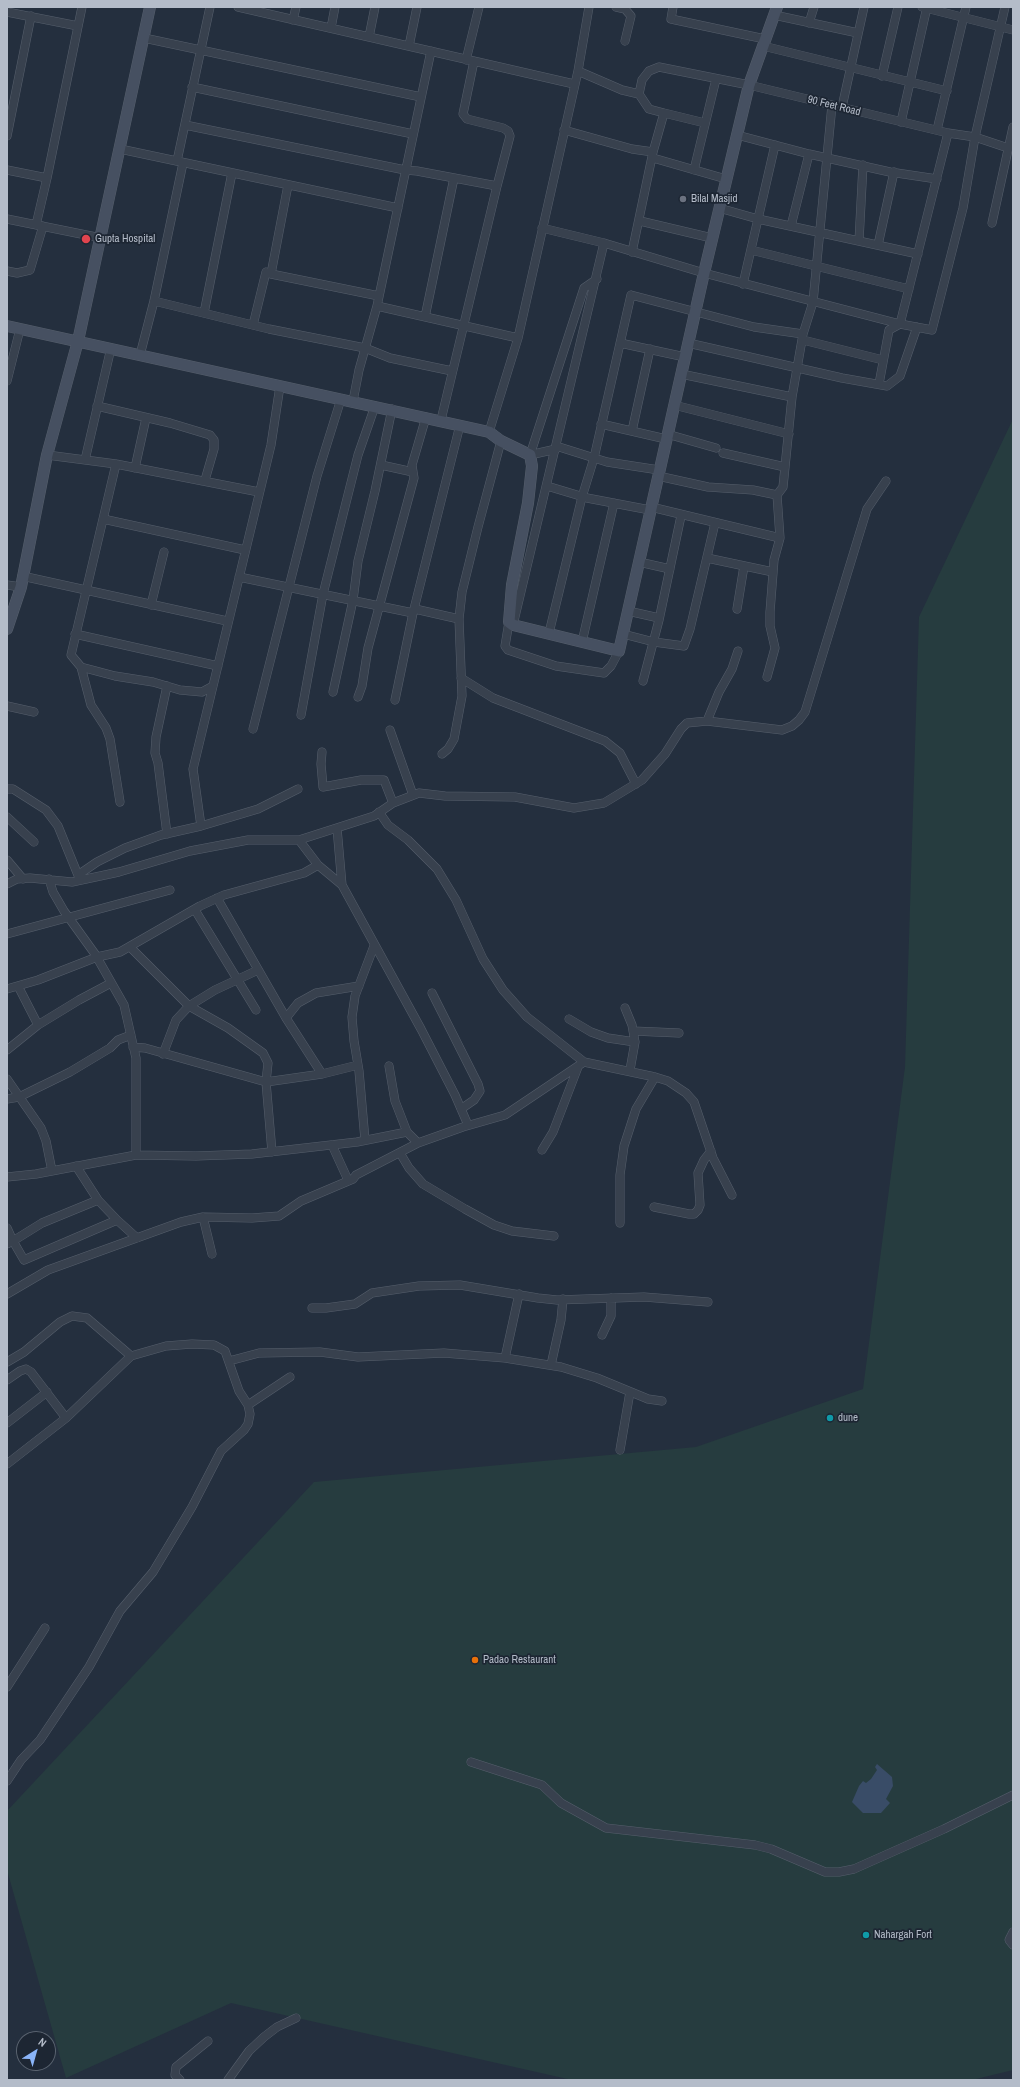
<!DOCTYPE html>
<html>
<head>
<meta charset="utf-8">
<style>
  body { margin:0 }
  #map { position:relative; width:1020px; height:2087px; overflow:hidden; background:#242f3e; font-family:"Archivo Narrow",sans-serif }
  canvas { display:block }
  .frame { position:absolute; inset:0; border:8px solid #b4bcc9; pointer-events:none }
  .north { position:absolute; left:16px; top:2031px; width:40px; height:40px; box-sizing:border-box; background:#1d2633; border:1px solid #59626f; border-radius:50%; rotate:37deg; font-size:11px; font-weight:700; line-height:16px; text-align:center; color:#b4bcc9 }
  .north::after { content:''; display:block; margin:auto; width:14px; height:18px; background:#8ab4f8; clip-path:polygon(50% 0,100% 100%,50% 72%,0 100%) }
</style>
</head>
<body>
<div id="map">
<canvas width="1020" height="2087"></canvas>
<div class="frame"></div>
<div class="north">N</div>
</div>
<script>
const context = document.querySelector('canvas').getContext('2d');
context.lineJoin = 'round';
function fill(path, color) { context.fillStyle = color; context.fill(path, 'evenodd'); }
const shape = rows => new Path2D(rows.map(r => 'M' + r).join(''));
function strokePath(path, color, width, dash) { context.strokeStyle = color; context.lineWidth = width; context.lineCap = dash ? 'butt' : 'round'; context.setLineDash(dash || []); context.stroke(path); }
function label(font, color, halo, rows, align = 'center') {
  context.font = font + ' "Archivo Narrow",sans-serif'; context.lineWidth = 3.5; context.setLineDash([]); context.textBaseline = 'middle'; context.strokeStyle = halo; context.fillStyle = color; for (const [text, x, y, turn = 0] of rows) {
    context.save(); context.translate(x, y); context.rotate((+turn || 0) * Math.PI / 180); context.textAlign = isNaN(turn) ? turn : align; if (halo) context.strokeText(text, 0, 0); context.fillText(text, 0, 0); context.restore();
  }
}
const green = shape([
  [1013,419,1013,2070,972,2080,572,2080,231,2003,66,2078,7,1870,7,1811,314,1482,696,1447,863,1389,905,1067,919,617]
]);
const water = shape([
  [877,1764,892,1777,893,1786,886,1799,890,1803,881,1813,863,1813,852,1802,859,1786,863,1781,866,1783,871,1779,877,1770,875,1767]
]);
const street = shape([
  [238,7,574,84],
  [616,7,625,9,631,16,625,41],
  [673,7,671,19,765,39],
  [922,7,1013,30],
  [7,12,78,26],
  [774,15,858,33],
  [293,20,296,7],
  [809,23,814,7],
  [331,28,335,7],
  [369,37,375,7],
  [144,38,421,97],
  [409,46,417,7],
  [763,46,947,91],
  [431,51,377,306,518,338],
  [466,60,479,7],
  [474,61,463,114,467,119,503,128,508,131,510,136,497,186],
  [578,71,622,90,639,94,642,80,649,71,659,67,749,85,948,133,975,137,1008,148],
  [882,76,898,7],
  [192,87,413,134],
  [639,94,649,109,664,113],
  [842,107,864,7],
  [901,122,927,7],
  [185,125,405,170,417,171,497,186,441,420],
  [564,130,632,149,653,152,632,252],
  [937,130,966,7],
  [737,135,809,154,890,172,937,179],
  [7,136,31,16],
  [120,149,398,208],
  [653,152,664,113,705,123],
  [653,158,726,179],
  [177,161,210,7],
  [7,170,47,178,36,225],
  [694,170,716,79],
  [47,178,82,7],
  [288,185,271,274,379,296],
  [719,208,758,219,918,254],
  [7,219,101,238],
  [640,221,712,238],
  [992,223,1013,127],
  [791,226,809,154],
  [542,228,604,243],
  [859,241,863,165],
  [878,245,894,172],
  [751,250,909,289],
  [7,271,17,273,30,270,43,226],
  [743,284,775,145],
  [154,301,269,329,365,348,390,358,452,371],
  [204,313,232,173],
  [425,317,454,178],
  [253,325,266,272,271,274],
  [803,340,883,360],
  [620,343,685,357],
  [688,343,842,378,887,386,900,376,917,327],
  [140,355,154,301,183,163],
  [681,374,792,397],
  [7,381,20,329],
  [879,384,889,330,900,324,932,330,963,208,975,137,1005,7],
  [353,401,359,370,377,306],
  [674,405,789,434],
  [97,406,170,423,210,435,214,440,214,449,205,480],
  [601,424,666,439],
  [632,431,650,349],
  [489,432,518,338,578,71,589,7],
  [667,434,716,448],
  [556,446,607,462,659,470],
  [723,453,785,467],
  [47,455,116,464,259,492],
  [530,455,584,288,597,279],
  [530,455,556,449],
  [85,460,111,348],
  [116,464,71,655,81,667,115,676,153,682,180,690,202,692,213,686],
  [135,468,146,418],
  [413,472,412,465,426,417],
  [658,476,708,487,753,490,777,495,783,487,792,397,803,334,813,302,832,105],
  [547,486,587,498,650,510],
  [777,495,780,538],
  [651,507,780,538,774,560,770,612,770,626,775,648,767,677],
  [103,519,245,550],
  [707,558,773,572],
  [639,562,670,569],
  [22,576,227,621],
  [239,577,413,613,460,425],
  [7,585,21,587],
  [151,605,164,552],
  [415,609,459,619],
  [737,609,744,566],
  [628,611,659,618],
  [509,622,505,646,508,650,556,666,604,673,611,666,619,651],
  [513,625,604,243,704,273,900,324,948,133],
  [549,633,582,497,594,458,631,295,754,327,803,334],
  [75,634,218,666],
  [623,634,654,642,684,646,690,629,715,523],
  [582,642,614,503],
  [81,667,91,705,106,728,110,739,120,802],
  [461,678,493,698,605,741,620,753,636,784],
  [643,681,659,620,681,516],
  [333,692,353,600,358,561,375,491,392,409],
  [358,697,362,686,368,648,414,478,413,472,381,465],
  [395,700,413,613],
  [7,706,34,712],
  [301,715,323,594,358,455,375,406],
  [707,721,782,730,792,726,799,720,805,712,867,509,886,481],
  [253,729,317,476,341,399],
  [390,730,413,795],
  [322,752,321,764,323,787,361,780,384,780,393,803],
  [442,754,448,749,454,739,462,696,459,619,462,592,478,527,501,441],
  [7,789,13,789,46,810,58,826,80,880],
  [379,812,388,825,408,840,437,869,456,900,483,959,503,990,527,1017,584,1062,655,1077,668,1081,686,1093,694,1102,713,1158,732,1195],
  [7,817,34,842],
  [201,826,193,769,271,445,280,386],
  [167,834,158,763,155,753,156,737,167,686],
  [299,840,318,865,342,885,337,828],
  [7,860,23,879],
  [78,875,97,862,125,848,161,835,201,826,258,809,298,789],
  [49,879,53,892,64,911,95,954,124,1005,136,1058,136,1155],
  [7,884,17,879,30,878,72,882,119,872,190,851,248,840,299,840,374,816,393,803,419,793,445,796,515,797,574,808,604,803,642,780,665,754,681,729,687,723,707,721,719,692,732,669,738,651],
  [342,885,421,1029,455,1095,468,1125],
  [217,898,286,1018,322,1074,358,1065],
  [195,910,256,1010],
  [7,934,170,890],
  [130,947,189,1006,215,990,258,970],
  [7,989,38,980,97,957,120,952,200,906,224,895,304,873,318,865],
  [432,993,478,1084,480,1091,474,1100,461,1109],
  [625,1008,632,1025,635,1042,630,1070],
  [286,1018,298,1003,316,993,359,986],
  [569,1019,591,1032,608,1038,635,1042],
  [38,1025,79,1000,111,983],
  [633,1031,679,1033],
  [133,1047,145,1048,266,1082,322,1074],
  [7,1050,38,1025,18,986],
  [163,1054,176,1020,189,1006,228,1028,263,1053,268,1063,266,1082,272,1152],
  [389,1066,395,1101,407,1132],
  [7,1079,41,1128,46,1141,52,1171],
  [7,1099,19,1097,70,1072,110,1048,118,1040,131,1035],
  [365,1140,359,1071,354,1041,352,1017,355,996,374,946],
  [332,1145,348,1180],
  [542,1150,553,1132,578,1067],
  [400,1153,409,1168,423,1184,465,1209,494,1225,512,1231,554,1236],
  [76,1166,98,1200],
  [7,1177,36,1174,136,1155,196,1156,252,1154,357,1142,407,1132,418,1143,463,1127,505,1115,584,1062],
  [98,1200,117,1220,24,1260,13,1241,42,1223,98,1200],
  [654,1207,689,1214,694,1214,698,1210,700,1205,698,1173,704,1160,711,1151],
  [203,1217,212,1254],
  [117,1220,137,1238],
  [620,1223,620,1175,624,1146,636,1109,655,1077],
  [7,1228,13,1241,7,1244],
  [7,1294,48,1270,181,1222,203,1217,252,1218,279,1216,301,1201,353,1179,356,1175,418,1143],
  [312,1308,326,1308,355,1304,372,1293,419,1286,460,1285,538,1298,557,1300,644,1297,708,1302],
  [602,1335,611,1316,611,1298],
  [505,1358,519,1294],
  [229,1361,259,1353,320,1352,358,1357,444,1353,505,1358,561,1367,597,1378,648,1399,662,1401],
  [7,1362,24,1352,60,1322,72,1316,87,1318,131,1356,66,1418,7,1464],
  [551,1365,561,1320,563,1299],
  [7,1380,20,1371,26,1369,31,1372,66,1418],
  [248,1405,290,1377],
  [7,1423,47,1392],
  [620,1450,630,1392],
  [7,1687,45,1628],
  [471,1762,542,1785,561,1803,606,1828,755,1845,771,1849,825,1872,839,1872,854,1869,944,1829,1013,1795],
  [7,1781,21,1760,40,1740,89,1667,120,1611,153,1572,192,1507,221,1451,244,1430,248,1424,250,1414,248,1405,239,1391,225,1351,214,1345,192,1344,166,1346,131,1356],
  [1013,1932,1009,1940,1013,1945],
  [180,2080,175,2075,176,2067,208,2041],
  [228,2080,249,2051,264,2037,277,2027,296,2018]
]);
const secondary = shape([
  [7,326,489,432,501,441,530,455,532,466,528,503,512,585,509,622,513,625,619,651,704,273,749,85,777,7],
  [7,629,21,587,47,455,78,341,150,7]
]);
const markers = [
  [683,199,4,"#6b7280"],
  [86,239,5,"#e0444e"],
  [830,1418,4,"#0f9aa8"],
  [475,1660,4,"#e8710a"],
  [866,1935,4,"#0f9aa8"]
];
const streetNames = [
  ["90 Feet Road",834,106,14]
];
const poiNames = [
  ["Bilal Masjid",691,199],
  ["Gupta Hospital",95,239],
  ["dune",838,1418],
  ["Padao Restaurant",483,1660],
  ["Nahargah Fort",874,1935]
];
fill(green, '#263c3f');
fill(water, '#394c67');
strokePath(street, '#565f6c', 9);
strokePath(secondary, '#565f6c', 12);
strokePath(street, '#38414e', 8);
strokePath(secondary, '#465061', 11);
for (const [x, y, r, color] of markers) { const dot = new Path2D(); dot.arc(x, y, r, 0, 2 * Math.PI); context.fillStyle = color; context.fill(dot); strokePath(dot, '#1d2633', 1.5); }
label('11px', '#b4bcc9', '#1d2633', streetNames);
label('11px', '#b4bcc9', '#1d2633', poiNames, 'left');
</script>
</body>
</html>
